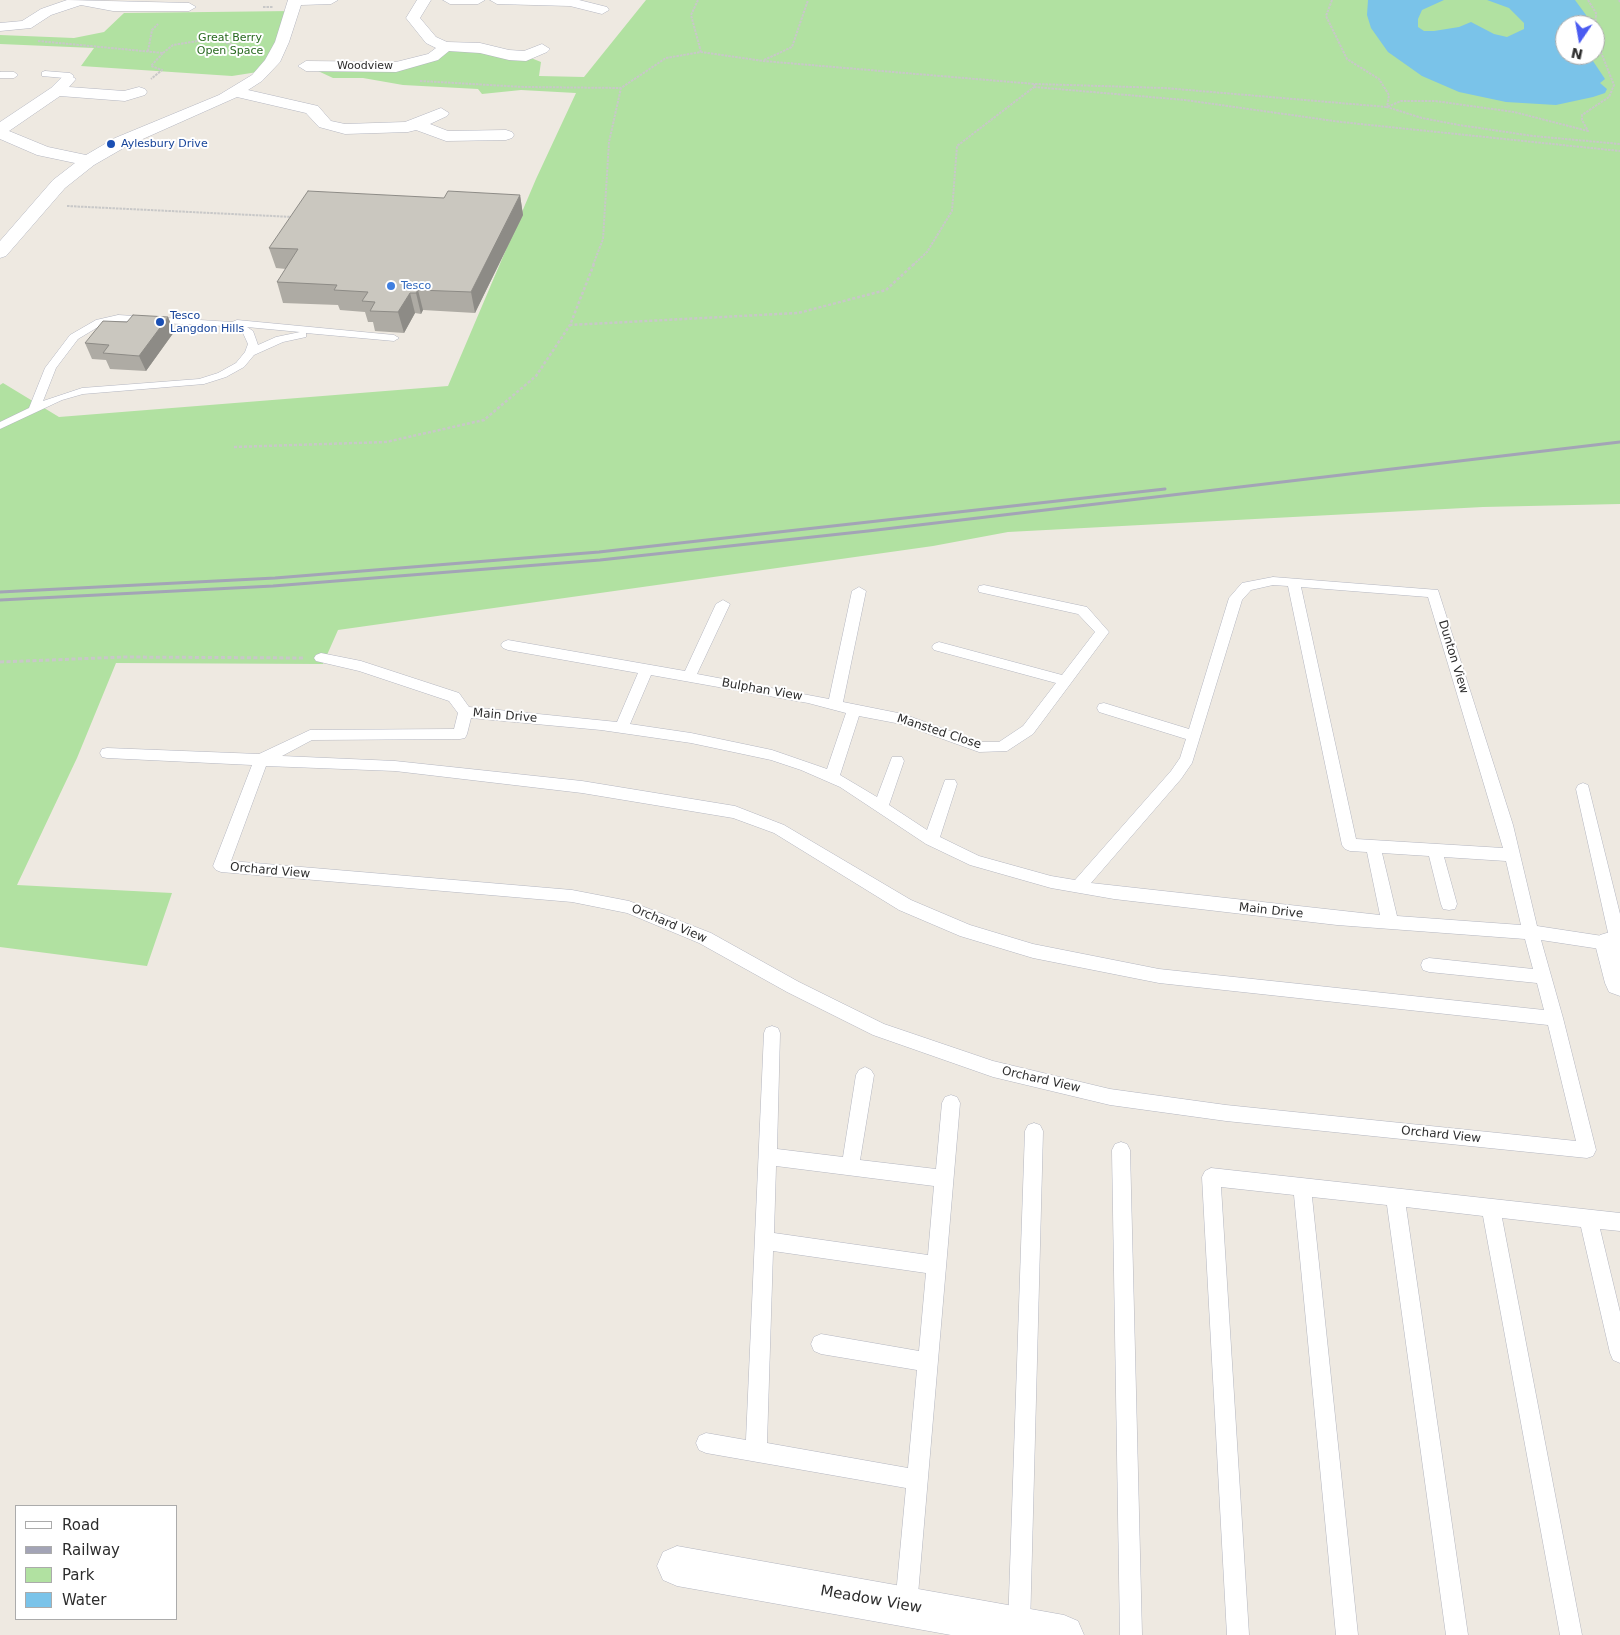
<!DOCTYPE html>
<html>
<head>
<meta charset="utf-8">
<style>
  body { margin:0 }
  #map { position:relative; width:1620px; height:1635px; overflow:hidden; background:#eee9e1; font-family:"DejaVu Sans",sans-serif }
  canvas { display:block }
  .legend { position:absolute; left:15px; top:1505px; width:162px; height:115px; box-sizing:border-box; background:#fff; border:1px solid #ababab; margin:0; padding:6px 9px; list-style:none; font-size:15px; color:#2d2d2d }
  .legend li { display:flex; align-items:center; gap:10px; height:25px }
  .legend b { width:25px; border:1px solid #ababab }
  .north { position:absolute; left:1555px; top:15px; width:50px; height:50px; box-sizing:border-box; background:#fff; border:1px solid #ababab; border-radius:50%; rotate:192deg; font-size:14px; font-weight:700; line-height:20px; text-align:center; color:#2d2d2d }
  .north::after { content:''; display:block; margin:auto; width:18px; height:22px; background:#4a5bf1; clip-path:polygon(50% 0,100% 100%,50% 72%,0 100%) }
</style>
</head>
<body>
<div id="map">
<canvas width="1620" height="1635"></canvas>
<ul class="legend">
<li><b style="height:6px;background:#fff"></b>Road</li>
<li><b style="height:6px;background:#a3a4b6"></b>Railway</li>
<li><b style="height:14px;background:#b1e1a1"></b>Park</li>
<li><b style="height:14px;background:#7ac3e9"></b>Water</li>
</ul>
<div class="north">N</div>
</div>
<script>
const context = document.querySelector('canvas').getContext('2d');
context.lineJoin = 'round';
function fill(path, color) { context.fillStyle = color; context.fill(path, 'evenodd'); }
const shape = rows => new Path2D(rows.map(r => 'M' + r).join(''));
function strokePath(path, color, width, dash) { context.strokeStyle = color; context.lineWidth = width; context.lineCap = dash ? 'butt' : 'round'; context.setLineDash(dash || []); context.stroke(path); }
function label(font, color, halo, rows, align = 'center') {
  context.font = font + ' "DejaVu Sans",sans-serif'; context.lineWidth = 4; context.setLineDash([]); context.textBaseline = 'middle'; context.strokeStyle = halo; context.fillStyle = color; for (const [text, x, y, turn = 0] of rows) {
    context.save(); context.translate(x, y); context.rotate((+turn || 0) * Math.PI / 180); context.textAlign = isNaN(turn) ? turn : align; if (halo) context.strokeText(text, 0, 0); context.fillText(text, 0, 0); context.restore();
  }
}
const green = shape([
  [646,0,1620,0,1620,504,1483,507,1008,532,933,546,338,630,323,664,116,663,77,758,17,885,172,893,147,966,0,947,0,385,3,383,59,417,448,386,536,179,576,93,521,90,482,94,478,89,403,85,363,78,333,78,318,71,411,65,444,46,526,56,541,62,539,76,584,77],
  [1565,25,1595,25,1595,55,1565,55],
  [292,11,264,71,232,76,81,66,94,48,0,44,0,35,74,38,104,32,124,13]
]);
const water = shape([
  [1368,0,1444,0,1422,10,1418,19,1418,27,1424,31,1434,31,1459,27,1471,22,1494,34,1507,37,1524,29,1524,23,1509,8,1487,0,1575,0,1586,15,1588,23,1587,25,1565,25,1565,55,1589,55,1605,79,1600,83,1607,89,1605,93,1593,97,1556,105,1506,102,1459,92,1422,76,1388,52,1371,28,1367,15]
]);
const pathFar2 = shape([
  [698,0,691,15,701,52],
  [1332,0,1326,16,1347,59,1379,79,1389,95,1387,107,1422,118,1459,125,1533,136,1620,144],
  [1588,0,1596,13,1595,29],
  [1619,0,1620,2],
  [263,7,273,7],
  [38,41,163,53,151,66,162,70,151,79],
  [148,51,152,30,158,24],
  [163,53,173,45,204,40,224,42,255,52],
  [764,60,792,47,808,0],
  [420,81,524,87,621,88],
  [1035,84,1165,88,1387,107,1401,101,1435,101,1514,112,1588,131,1582,120,1582,115,1609,97,1614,85,1595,37],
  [1034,87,1185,100,1341,122,1620,151],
  [67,206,293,217],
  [593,265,603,239,609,142,621,88,666,58,701,52,763,61,1035,84,1034,87],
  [913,265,927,252,952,211,957,146,1034,87]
]);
const pathFar1 = shape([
  [594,264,570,325,798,313,886,290,914,264],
  [234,447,386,442,484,420,536,376,570,325]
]);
const path = shape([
  [0,662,124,657,304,658]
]);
const lane = shape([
  [45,71,70,73,74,76,68,82,64,78,42,76,42,72,45,71],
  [0,72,14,72,18,75,14,78,0,78,0,72],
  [118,315,232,322,237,320,394,335,399,338,394,341,306,333,306,337,283,342,254,355,244,367,226,377,204,384,83,394,62,400,0,429,0,422,29,408,45,368,70,335,96,320,118,315],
  [118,321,224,326,243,333,248,344,245,352,236,363,218,373,199,379,82,388,43,401,56,368,78,339,103,324,118,321],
  [247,327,300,332,276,337,258,345,253,331,247,327],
  [1273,577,1438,590,1513,825,1537,926,1609,937,1576,789,1578,785,1583,783,1588,785,1620,914,1620,952,1541,940,1563,1018,1596,1150,1593,1156,1587,1158,1226,1121,1110,1105,993,1077,873,1035,787,992,699,943,627,913,572,902,221,872,216,870,213,866,252,765,107,758,102,757,100,753,102,749,107,748,259,754,310,730,454,729,458,713,449,701,359,671,316,661,314,658,316,655,321,653,361,661,459,693,469,707,617,722,638,673,508,650,503,648,501,645,503,642,508,640,685,671,716,604,723,600,730,604,697,674,829,699,852,591,859,587,866,591,843,702,903,714,980,742,999,742,1023,726,1056,683,934,650,932,647,934,644,939,642,1062,675,1095,632,1078,614,979,592,978,589,979,586,984,585,1087,607,1109,632,1033,734,1007,751,979,752,901,724,859,716,840,775,877,797,892,757,902,757,904,761,889,805,927,830,945,780,955,780,957,784,940,837,979,856,1051,876,1075,880,1171,771,1180,758,1186,739,1099,712,1097,708,1099,704,1104,703,1189,729,1229,598,1242,583,1273,577],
  [1273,585,1288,586,1342,845,1345,849,1350,851,1367,852,1380,915,1091,883,1181,779,1192,763,1242,600,1251,590,1273,585],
  [1301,587,1428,597,1503,848,1356,839,1301,587],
  [651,675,808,703,846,713,827,769,772,750,691,733,630,724,651,675],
  [471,718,601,730,691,743,771,760,801,770,840,787,926,844,970,865,1051,888,1114,899,1337,925,1525,939,1533,969,1429,958,1423,960,1421,965,1423,970,1429,972,1537,983,1544,1010,1159,969,1033,944,970,925,911,900,784,825,735,806,582,781,395,761,282,756,312,740,460,739,465,738,467,734,471,718],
  [266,766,395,771,582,793,733,818,774,833,899,910,960,936,1033,958,1159,983,1548,1025,1576,1141,1226,1105,1110,1089,993,1061,884,1024,799,982,711,933,629,901,572,890,231,861,266,766],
  [1382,853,1429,856,1441,904,1443,909,1449,910,1455,909,1457,904,1444,857,1506,861,1521,925,1397,916,1382,853],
  [772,1026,778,1028,780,1033,777,1149,843,1157,856,1075,859,1070,865,1067,871,1070,874,1075,860,1160,936,1169,942,1103,945,1097,951,1095,957,1097,960,1103,917,1606,914,1614,906,1617,898,1614,895,1606,906,1488,706,1453,699,1450,696,1443,699,1436,706,1433,746,1440,764,1033,766,1028,772,1026],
  [776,1166,934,1186,928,1255,774,1233,776,1166],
  [773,1251,926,1273,919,1351,821,1334,814,1337,811,1344,814,1351,821,1354,917,1370,908,1468,767,1443,773,1251],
  [1034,1123,1040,1125,1043,1131,1030,1627,1027,1635,1012,1635,1008,1627,1025,1131,1028,1125,1034,1123],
  [1121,1142,1127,1144,1130,1150,1142,1635,1120,1635,1112,1150,1115,1144,1121,1142],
  [1211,1168,1620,1213,1620,1231,1600,1229,1620,1312,1620,1363,1613,1360,1610,1353,1581,1227,1502,1218,1582,1635,1560,1635,1483,1216,1406,1207,1468,1635,1446,1635,1387,1205,1312,1197,1358,1635,1336,1635,1294,1195,1221,1187,1249,1635,1227,1635,1202,1177,1205,1171,1211,1168]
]);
const street = shape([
  [67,0,189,3,196,7,189,11,113,11,81,5,51,15,31,28,0,31,0,23,22,21,41,9,67,0],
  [288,0,338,0,331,4,301,5,289,42,280,62,262,81,248,90,318,106,331,121,345,124,405,122,441,108,449,113,447,116,430,124,448,131,506,130,512,132,514,135,512,138,506,140,446,141,416,130,408,132,345,134,319,127,306,113,237,97,127,146,94,165,65,188,6,256,0,258,0,241,53,180,75,163,37,155,0,139,0,122,51,88,63,76,68,74,76,79,69,87,124,91,139,87,145,89,147,92,145,95,125,101,60,96,9,131,48,147,86,155,115,138,219,95,252,75,265,60,275,42,288,0],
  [417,0,431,0,420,18,436,37,447,42,480,43,509,50,524,51,542,44,550,49,547,52,526,61,509,60,480,53,449,51,438,60,396,72,306,71,298,66,306,61,396,62,428,54,436,48,426,43,406,18,417,0],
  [443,0,485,0,478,4,450,4,443,0],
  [490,0,579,0,607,7,609,10,602,14,570,6,497,4,490,0],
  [1610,932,1620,935,1620,996,1609,992,1605,983,1595,944,1600,935,1610,932],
  [677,1546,1064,1615,1078,1621,1084,1635,951,1635,677,1586,663,1580,657,1566,663,1552,677,1546]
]);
const rail = shape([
  [0,592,275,578,599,552,1165,489],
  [0,600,273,586,600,560,868,531,1620,442]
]);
const wall = shape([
  [520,195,523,215,475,313,423,310,421,314,415,313,404,333,375,331,373,322,368,322,365,312,340,310,338,305,283,303,277,282,286,269,276,268,269,248,444,198],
  [168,317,174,332,146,371,110,369,106,360,92,359,85,343,127,322]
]);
const shadedWall = shape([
  [520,195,523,215,475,313,471,292],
  [418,290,423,310,421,314,416,293],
  [410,293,415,313,404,333,398,312],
  [168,317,174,332,146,371,139,356]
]);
const building = shape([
  [308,191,444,198,448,191,520,195,471,292,418,290,416,293,410,293,398,312,370,311,375,302,362,301,368,292,334,290,337,285,277,282,298,249,269,248,308,191],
  [133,315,168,317,139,356,103,353,109,345,85,343,103,321,127,322,133,315]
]);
const markers = [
  [111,144,5,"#1a4fb4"],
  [391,286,5,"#3f7fe0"],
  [160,322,5,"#1a4fb4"]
];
const farParknames = [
  ["Great Berry",230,38],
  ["Open Space",230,51]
];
const farStreetnames = [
  ["Woodview",365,66]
];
const farTransitnames = [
  ["Aylesbury Drive",121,144],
  ["Tesco",170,316],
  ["Langdon Hills",170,329]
];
const farShopnames = [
  ["Tesco",401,286]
];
const streetNames = [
  ["Dunton View",1453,657,73],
  ["Bulphan View",762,690,10],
  ["Main Drive",505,716,5],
  ["Mansted Close",939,732,18],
  ["Orchard View",270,871,5],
  ["Main Drive",1271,911,6],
  ["Orchard View",669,924,23],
  ["Orchard View",1041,1080,13],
  ["Orchard View",1441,1135,6]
];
const nearStreetnames = [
  ["Meadow View",871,1600,10]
];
fill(green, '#b1e1a1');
fill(water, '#7ac3e9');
strokePath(lane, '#b4b6c0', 1);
strokePath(street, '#b4b6c0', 1);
strokePath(pathFar2, '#c8c8c8', 2, [2.5, 1]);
strokePath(pathFar1, '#c8c8c8', 2.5, [3, 2]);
strokePath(path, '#c8c8c8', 3, [4, 2.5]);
fill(lane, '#fff');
fill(street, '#fff');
strokePath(rail, '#a3a4b6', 3);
fill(wall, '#aeaba4');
fill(shadedWall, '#8d8b86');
fill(building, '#cac7bf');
strokePath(building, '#8d8b86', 1);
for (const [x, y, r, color] of markers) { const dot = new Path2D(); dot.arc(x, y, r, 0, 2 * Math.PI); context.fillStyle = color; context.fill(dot); strokePath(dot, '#fff', 2); }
label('11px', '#28691f', '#fff', farParknames);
label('11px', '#2d2d2d', '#fff', farStreetnames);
label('11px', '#164399', '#fff', farTransitnames, 'left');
label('11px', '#366cbe', '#fff', farShopnames, 'left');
label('12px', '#2d2d2d', '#fff', streetNames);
label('15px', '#2d2d2d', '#fff', nearStreetnames);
</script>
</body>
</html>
